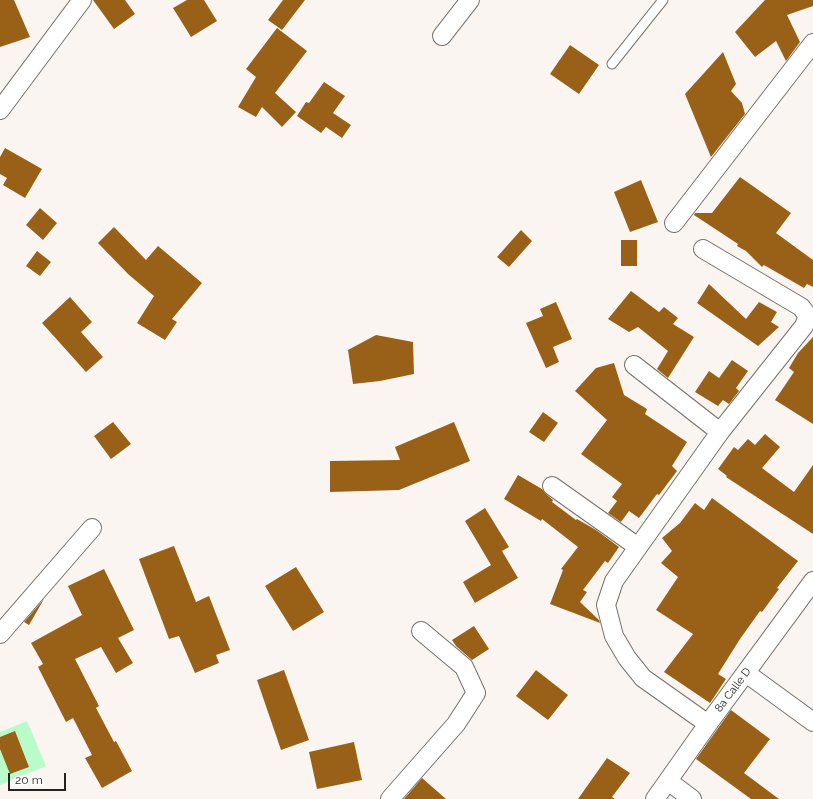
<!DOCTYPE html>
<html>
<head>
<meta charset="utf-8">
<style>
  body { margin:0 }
  #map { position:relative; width:813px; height:799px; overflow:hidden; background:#faf5f0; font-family:Raleway,sans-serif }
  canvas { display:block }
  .scale { position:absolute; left:8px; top:773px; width:58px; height:18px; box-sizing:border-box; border:2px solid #252321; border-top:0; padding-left:5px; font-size:12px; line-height:14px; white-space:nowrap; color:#252321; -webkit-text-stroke:3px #fff; paint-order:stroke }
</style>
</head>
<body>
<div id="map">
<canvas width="813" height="799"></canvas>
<div class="scale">20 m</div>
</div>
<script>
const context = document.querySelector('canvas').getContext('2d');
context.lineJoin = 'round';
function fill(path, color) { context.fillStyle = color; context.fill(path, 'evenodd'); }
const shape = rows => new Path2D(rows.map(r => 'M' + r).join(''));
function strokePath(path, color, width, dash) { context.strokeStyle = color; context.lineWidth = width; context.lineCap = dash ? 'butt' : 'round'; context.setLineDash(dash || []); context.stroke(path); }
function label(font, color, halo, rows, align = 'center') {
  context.font = font + ' Raleway,sans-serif'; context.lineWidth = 3; context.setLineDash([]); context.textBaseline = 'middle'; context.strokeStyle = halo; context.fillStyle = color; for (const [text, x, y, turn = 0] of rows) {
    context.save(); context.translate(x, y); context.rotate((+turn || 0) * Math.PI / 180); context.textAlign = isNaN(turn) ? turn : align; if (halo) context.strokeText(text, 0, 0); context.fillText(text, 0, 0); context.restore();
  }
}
const green = shape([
  [27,721,46,766,0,785,0,732]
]);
const building = shape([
  [0,0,14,0,30,37,0,47],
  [93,0,125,0,135,14,114,29],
  [187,0,204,0,217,21,191,37,173,8],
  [283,0,305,0,282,30,268,20],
  [765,0,813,0,813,6,787,15,800,42,786,61,776,41,755,57,735,32],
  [277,28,307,51,275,93,296,112,282,127,262,107,256,117,238,107,256,77,246,69],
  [570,45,599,65,579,94,550,74],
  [723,52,736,84,731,91,742,103,745,114,711,157,685,94],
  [324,82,345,96,333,113,351,125,342,138,326,127,321,133,297,116,306,102,309,103],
  [5,148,42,169,25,198,3,185,7,178,0,174,0,157],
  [740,177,791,213,776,233,813,260,813,287,807,284,804,288,764,265,762,267,746,251,737,246,738,244,694,215,695,213,712,213],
  [641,180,658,222,630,232,614,192],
  [40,208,57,223,43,240,26,225],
  [114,227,146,260,158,246,202,283,172,319,177,322,165,340,137,323,154,296,128,274,98,243],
  [521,230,532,241,509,267,497,257],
  [621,240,637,240,637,266,621,266],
  [37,251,51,262,40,276,26,266],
  [709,284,746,319,759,302,777,312,771,322,779,327,758,346,697,303],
  [631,291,659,312,664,307,678,318,673,324,694,337,668,378,657,369,668,351,638,327,629,332,608,319],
  [70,297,92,322,81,332,103,357,86,372,42,323],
  [556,302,572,339,553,347,559,362,546,368,526,323,543,316,540,309],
  [376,335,413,342,414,374,380,381,353,384,348,350],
  [813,337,813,424,775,400,794,372,789,368,798,353],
  [732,360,748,371,736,388,739,391,729,404,723,400,718,406,695,392,709,371,719,378],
  [614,363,624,395,647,409,645,414,687,442,672,466,677,471,659,495,657,494,639,518,629,511,621,522,608,513,617,501,612,497,622,484,581,454,607,420,575,391,596,368],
  [543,412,558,423,544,442,529,432],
  [113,422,131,444,111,459,94,436],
  [454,422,470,461,399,490,330,492,330,461,400,460,395,447],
  [765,434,780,447,762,468,794,492,813,465,813,534,726,477,727,476,718,469,734,447,738,450,748,439,755,445],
  [518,475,542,489,546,494,553,500,552,502,576,520,577,519,596,530,619,547,608,563,605,561,583,590,587,592,580,602,599,620,600,623,550,604,563,570,561,569,578,547,542,519,541,521,504,499],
  [712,498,798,561,777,588,779,589,762,612,760,611,740,639,718,674,726,679,710,703,664,672,693,634,656,610,678,577,661,563,672,551,662,538,680,523,695,503,704,510],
  [485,508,509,547,502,551,518,578,475,603,463,582,491,565,465,521],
  [174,546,196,602,209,596,230,650,216,655,219,663,195,673,179,636,169,639,139,559],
  [296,567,324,612,293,631,265,586],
  [104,569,134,630,118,638,133,663,116,673,101,647,75,659,99,706,96,708,114,742,116,741,132,771,102,788,85,758,92,755,73,718,66,722,38,667,43,664,31,643,82,615,68,586],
  [44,599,29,625,24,622],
  [474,626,489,649,472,660,456,646,452,640],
  [284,670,309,740,281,750,257,680],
  [536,670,568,695,548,720,516,696],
  [731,710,770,739,744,773,779,799,751,799,696,759],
  [15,731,29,767,10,774,0,749,0,737],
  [354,742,362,780,317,789,309,752],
  [607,758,630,773,612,797,615,799,578,799],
  [422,778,446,799,404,799]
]);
const service = shape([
  [612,64,663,0]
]);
const minor = shape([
  [442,36,470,0],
  [0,110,82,0],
  [674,223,813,43],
  [703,249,801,307,808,316,804,326,720,432,614,581,606,605,614,636,627,658,643,678,708,724],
  [634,365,720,432],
  [552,486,638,547],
  [0,634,92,528],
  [746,673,813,722],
  [668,781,692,799],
  [390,799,456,724,476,693,464,667,421,631],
  [655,799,708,724,813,581]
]);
const streetNames = [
  ["8a Calle D",733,690,-53]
];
fill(green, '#bafcc9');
fill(building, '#996117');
strokePath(service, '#76726e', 11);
strokePath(minor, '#76726e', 20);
strokePath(service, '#fff', 9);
strokePath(minor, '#fff', 18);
label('11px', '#252321', '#fff', streetNames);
</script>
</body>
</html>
